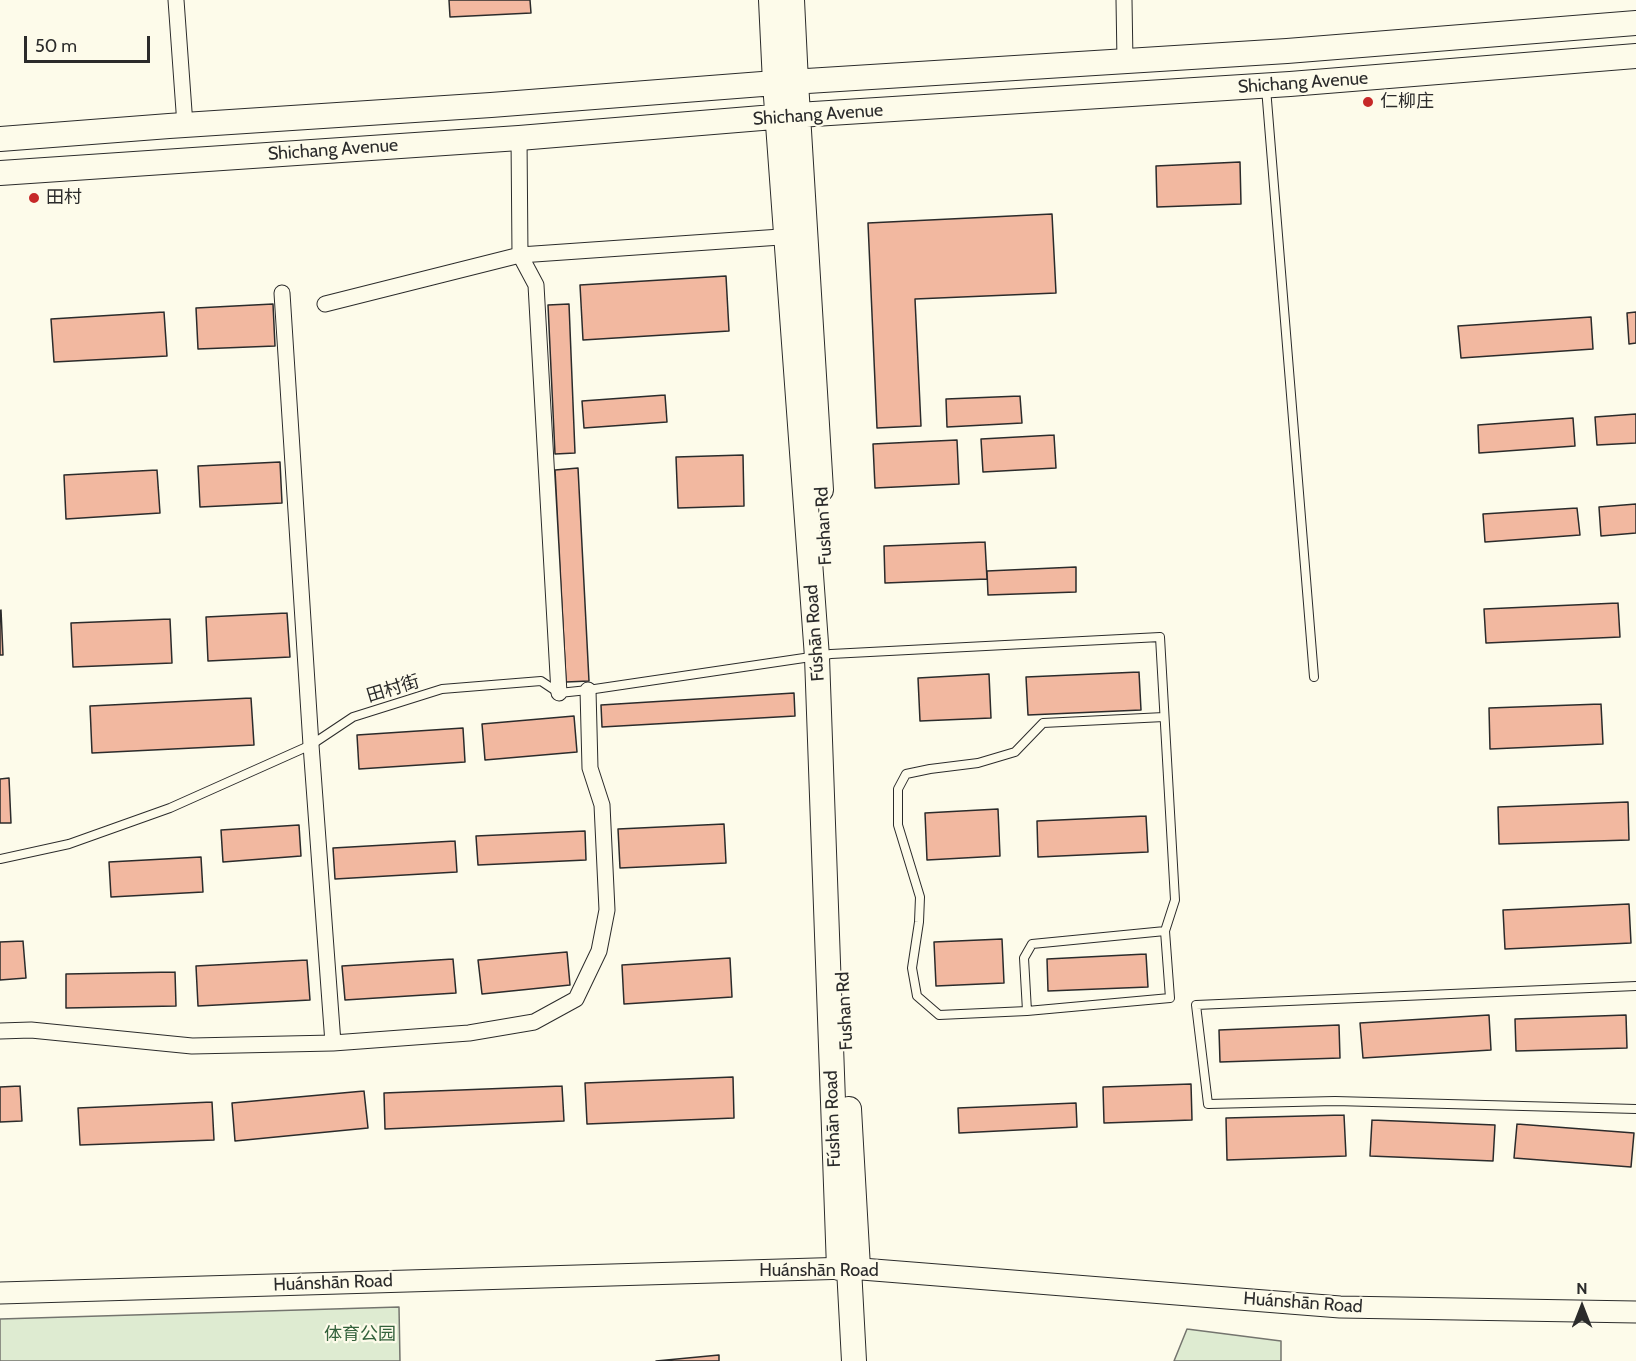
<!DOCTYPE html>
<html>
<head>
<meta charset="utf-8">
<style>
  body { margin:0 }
  #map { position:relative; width:1636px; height:1361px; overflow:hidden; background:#fdfbea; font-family:Cabin,sans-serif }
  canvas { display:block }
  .north { position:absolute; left:1552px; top:1277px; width:60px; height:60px; -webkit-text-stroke:4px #fdfbea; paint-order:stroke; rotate:0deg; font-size:16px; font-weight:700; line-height:24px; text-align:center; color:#2b2b2b }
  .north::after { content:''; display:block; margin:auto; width:21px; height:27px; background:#2b2b2b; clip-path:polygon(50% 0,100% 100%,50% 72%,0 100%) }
  .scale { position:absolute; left:24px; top:36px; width:126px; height:27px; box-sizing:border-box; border:3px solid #2b2b2b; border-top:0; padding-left:8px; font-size:18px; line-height:21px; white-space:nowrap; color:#2b2b2b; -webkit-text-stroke:4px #fdfbea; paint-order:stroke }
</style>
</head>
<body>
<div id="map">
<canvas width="1636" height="1361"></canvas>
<div class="north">N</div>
<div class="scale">50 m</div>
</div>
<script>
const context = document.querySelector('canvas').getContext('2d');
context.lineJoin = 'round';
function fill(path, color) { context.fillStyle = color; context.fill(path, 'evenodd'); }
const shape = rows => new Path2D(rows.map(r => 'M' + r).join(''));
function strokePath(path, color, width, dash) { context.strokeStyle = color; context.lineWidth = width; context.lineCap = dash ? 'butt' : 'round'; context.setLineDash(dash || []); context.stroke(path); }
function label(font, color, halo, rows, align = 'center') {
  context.font = font + ' Cabin,"Noto Sans SC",sans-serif'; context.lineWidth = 4.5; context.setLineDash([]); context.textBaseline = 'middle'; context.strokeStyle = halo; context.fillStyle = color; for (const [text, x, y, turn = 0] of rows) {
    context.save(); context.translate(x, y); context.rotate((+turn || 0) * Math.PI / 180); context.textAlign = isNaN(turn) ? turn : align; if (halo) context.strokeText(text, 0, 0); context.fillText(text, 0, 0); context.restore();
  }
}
const green = shape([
  [399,1307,400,1361,0,1361,0,1319,399,1307],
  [1187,1329,1281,1341,1281,1361,1174,1361,1187,1329]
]);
const building = shape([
  [449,0,530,0,531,13,450,17,449,0],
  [1240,162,1241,204,1157,207,1156,166,1240,162],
  [1052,214,1056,293,915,299,921,426,877,428,868,223,1052,214],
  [726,276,729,331,583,340,580,285,726,276],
  [273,304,275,346,198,349,196,308,273,304],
  [569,304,575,453,555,454,548,305,569,304],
  [164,312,167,356,54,362,51,319,164,312],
  [1636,312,1636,343,1629,344,1627,313,1636,312],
  [1591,317,1593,349,1461,358,1458,326,1591,317],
  [665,395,667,422,584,428,582,401,665,395],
  [1020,396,1022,423,947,427,946,399,1020,396],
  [1636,414,1636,443,1597,445,1595,417,1636,414],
  [1573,418,1575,446,1479,453,1478,425,1573,418],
  [1054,435,1056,468,983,472,981,439,1054,435],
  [957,440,959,484,875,488,873,444,957,440],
  [743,455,744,506,678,508,676,457,743,455],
  [280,462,282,503,200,507,198,466,280,462],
  [578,468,589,681,566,682,555,470,578,468],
  [157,470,160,513,66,519,64,475,157,470],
  [1636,504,1636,533,1601,536,1599,507,1636,504],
  [1577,508,1580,535,1485,542,1483,514,1577,508],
  [985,542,987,579,885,583,884,546,985,542],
  [1076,567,1076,592,988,595,987,571,1076,567],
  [1618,603,1620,637,1486,643,1484,609,1618,603],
  [1,610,3,655,0,655,0,611,1,610],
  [287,613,290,657,208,661,206,617,287,613],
  [170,619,172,663,73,667,71,623,170,619],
  [1139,672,1141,710,1028,715,1026,677,1139,672],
  [989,674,991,718,920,721,918,678,989,674],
  [794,693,795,716,602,727,601,705,794,693],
  [251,698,254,745,92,753,90,706,251,698],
  [1601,704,1603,744,1490,749,1489,708,1601,704],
  [574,716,577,752,485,760,482,724,574,716],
  [463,728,465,762,359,769,357,735,463,728],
  [9,778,11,823,0,823,0,779,9,778],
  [1628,802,1629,840,1499,844,1498,807,1628,802],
  [998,809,1000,856,927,860,925,813,998,809],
  [1146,816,1148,852,1038,857,1037,821,1146,816],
  [724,824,726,863,620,868,618,829,724,824],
  [299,825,301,856,223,862,221,830,299,825],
  [585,831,586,860,478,865,476,836,585,831],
  [455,841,457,872,335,879,333,848,455,841],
  [201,857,203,892,111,897,109,862,201,857],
  [1629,904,1631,943,1505,949,1503,910,1629,904],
  [1002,939,1004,983,936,986,934,942,1002,939],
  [23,941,26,978,0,980,0,942,23,941],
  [567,952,570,985,482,994,478,960,567,952],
  [1146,954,1148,987,1048,991,1047,959,1146,954],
  [730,958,732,997,624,1004,622,965,730,958],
  [453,959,456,993,345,1000,342,966,453,959],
  [307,960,310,1000,198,1006,196,966,307,960],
  [175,972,176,1006,66,1008,66,974,175,972],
  [1489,1015,1491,1050,1363,1058,1360,1023,1489,1015],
  [1626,1015,1627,1048,1516,1051,1515,1019,1626,1015],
  [1339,1025,1340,1058,1220,1062,1219,1030,1339,1025],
  [733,1077,734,1118,587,1124,585,1083,733,1077],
  [1191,1084,1192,1120,1104,1123,1103,1087,1191,1084],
  [20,1086,22,1121,0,1122,0,1087,20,1086],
  [562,1086,564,1121,385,1129,384,1093,562,1086],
  [364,1091,368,1128,235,1141,232,1103,364,1091],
  [212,1102,214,1140,80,1145,78,1108,212,1102],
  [1076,1103,1077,1127,959,1133,958,1108,1076,1103],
  [1344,1115,1346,1156,1227,1160,1226,1118,1344,1115],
  [1372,1120,1495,1125,1493,1161,1370,1156,1372,1120],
  [1517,1124,1634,1133,1631,1167,1514,1158,1517,1124],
  [719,1355,719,1361,656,1361,719,1355]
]);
const service = shape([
  [1266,88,1314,677],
  [1164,717,1043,723,1015,752,978,763,930,769,906,774,898,789,898,825,920,897,919,922,912,968,917,996,939,1015,1027,1011,1170,998,1165,931],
  [0,859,69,844,170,808,311,745,353,717,442,689,541,681,559,693,588,690,831,654,1160,637,1175,900,1165,931,1032,944,1024,958,1027,1011],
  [1636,986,1196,1005,1208,1104,1335,1101,1636,1109]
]);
const minor = shape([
  [176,0,185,125],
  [1124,0,1125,61],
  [519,138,520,255,536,285,559,693],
  [282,293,311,745,333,1043],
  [325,304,520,255,795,236],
  [0,1031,31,1030,192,1046,333,1043,469,1033,534,1022,576,999,599,951,607,910,602,805,590,768,588,690]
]);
const secondary = shape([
  [0,1293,849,1268,1340,1307,1636,1312]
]);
const primary = shape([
  [771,0,775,83,817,657,839,1268],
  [792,0,796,82,821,490],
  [0,139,169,126,491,105,775,83,1287,51,1636,23],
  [0,173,519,138,798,115,1290,84,1636,56],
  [849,1109,858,1268],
  [849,1268,854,1361]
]);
const markers = [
  [1368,102,6,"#c62828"],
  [34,198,6,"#c62828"]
];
const streetNames = [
  ["Shichang Avenue",1303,83,-4],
  ["Shichang Avenue",818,115,-4],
  ["Shichang Avenue",333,150,-4],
  ["Fushan Rd",824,526,-93],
  ["Fúshān Road",815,633,-94],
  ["田村街",393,689,-17],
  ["Fushan Rd",845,1011,-93],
  ["Fúshān Road",833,1119,-92],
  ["Huánshān Road",819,1271],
  ["Huánshān Road",333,1283,-2],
  ["Huánshān Road",1303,1303,4]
];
const poiNames = [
  ["仁柳庄",1380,102],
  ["田村",46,198]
];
const parkNames = [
  ["体育公园",360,1335]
];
fill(green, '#deebd1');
strokePath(green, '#74746e', 1.5);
fill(building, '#f2b8a0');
strokePath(building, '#2b2b2b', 1.5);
strokePath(service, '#2b2b2b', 10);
strokePath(minor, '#2b2b2b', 17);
strokePath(secondary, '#2b2b2b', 23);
strokePath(primary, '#2b2b2b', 26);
strokePath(service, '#fdfbea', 8);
strokePath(minor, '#fdfbea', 15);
strokePath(secondary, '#fdfbea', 21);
strokePath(primary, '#fdfbea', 24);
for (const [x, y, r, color] of markers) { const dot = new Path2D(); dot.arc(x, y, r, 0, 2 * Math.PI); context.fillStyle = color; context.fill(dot); strokePath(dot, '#fdfbea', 2); }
label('18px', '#2b2b2b', '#fdfbea', streetNames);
label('18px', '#2b2b2b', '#fdfbea', poiNames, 'left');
label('18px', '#34623c', '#fdfbea', parkNames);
</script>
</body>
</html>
